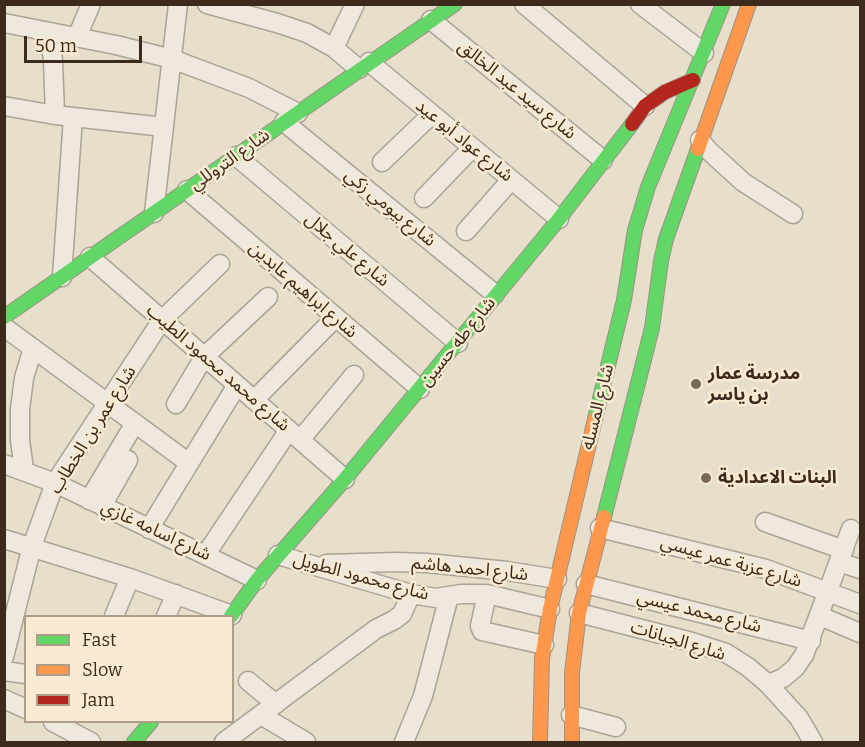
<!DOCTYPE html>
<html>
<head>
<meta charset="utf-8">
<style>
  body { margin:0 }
  #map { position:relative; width:865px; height:747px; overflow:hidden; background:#e8decc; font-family:Bitter,serif }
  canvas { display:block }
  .frame { position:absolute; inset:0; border:6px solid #3c2a1c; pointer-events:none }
  .legend { position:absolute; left:24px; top:615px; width:210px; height:108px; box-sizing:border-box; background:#f9ebd1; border:2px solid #ad9e89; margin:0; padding:8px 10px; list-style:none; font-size:18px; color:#3c2a1c }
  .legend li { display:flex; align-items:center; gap:12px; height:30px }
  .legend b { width:30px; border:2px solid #ad9e89 }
  .scale { position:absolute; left:24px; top:36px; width:118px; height:27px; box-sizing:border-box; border:3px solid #3c2a1c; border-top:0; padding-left:8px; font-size:18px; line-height:21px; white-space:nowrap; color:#3c2a1c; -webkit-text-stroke:4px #f9ebd1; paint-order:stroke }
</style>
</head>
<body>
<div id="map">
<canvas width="865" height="747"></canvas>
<div class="frame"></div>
<ul class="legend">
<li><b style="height:8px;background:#63d668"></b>Fast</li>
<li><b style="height:8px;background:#ff974d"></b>Slow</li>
<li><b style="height:8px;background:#b3261e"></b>Jam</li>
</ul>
<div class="scale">50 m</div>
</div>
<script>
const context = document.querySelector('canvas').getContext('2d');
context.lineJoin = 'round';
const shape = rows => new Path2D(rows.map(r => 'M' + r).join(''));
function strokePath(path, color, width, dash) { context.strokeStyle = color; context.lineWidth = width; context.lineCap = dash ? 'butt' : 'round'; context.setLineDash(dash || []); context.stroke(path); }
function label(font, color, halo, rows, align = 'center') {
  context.font = font + ' Bitter,"Noto Sans Arabic",serif'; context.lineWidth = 5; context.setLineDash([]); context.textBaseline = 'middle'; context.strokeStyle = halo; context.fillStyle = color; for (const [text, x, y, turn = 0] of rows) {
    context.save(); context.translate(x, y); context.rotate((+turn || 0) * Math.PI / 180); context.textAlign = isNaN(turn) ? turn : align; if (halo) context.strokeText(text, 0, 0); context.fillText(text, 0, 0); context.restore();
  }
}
const street = shape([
  [207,4,277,23,307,33,334,48,359,69],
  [524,4,645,106],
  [640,4,704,53],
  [431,20,603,160],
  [4,23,116,45,172,59,249,88,298,113],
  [49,32,53,60,55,115],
  [77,37,91,4],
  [334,48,355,4],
  [369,62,559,219],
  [4,106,55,115,164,127],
  [284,122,495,294],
  [700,140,708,150,743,182,793,214],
  [236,156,458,343],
  [382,162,431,115],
  [187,190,420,389],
  [424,198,472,148],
  [154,213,178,4],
  [466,231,511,180],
  [90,257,345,479],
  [62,277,73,117],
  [4,327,189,463],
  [254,400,335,318],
  [176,404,204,357,268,297],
  [300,440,354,375],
  [4,464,55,483,257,580],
  [24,470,20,440,20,409,24,378,33,348],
  [89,500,135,423],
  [102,506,128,460],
  [765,522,844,550],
  [600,528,766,569,860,604],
  [149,529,237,385],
  [4,539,130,578,232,615],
  [206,554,289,430],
  [278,555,411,594,436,598,461,594,487,594,550,609],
  [839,562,860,569],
  [326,564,396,562,427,563,507,571,557,579],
  [586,584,811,641],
  [487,594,480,626,482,631,544,645],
  [579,613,692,642,726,653,748,667,768,684,799,718,813,742],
  [114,616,130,578],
  [166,616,176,594],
  [820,616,860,633],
  [4,657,32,546,55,483,162,320,220,264],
  [4,671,26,674],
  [248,681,276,704],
  [768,684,783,678,795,668,804,655,851,529],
  [4,699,26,709],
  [261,715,306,742],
  [571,715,616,727],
  [53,722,91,742],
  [224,742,376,629,394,620,402,614,411,594],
  [404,742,423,696,449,596]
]);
const fast = shape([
  [4,317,455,4],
  [595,419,624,300,635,230,648,187,723,4],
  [604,517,652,328,661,261,666,239,698,149],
  [231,616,257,580,345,479,559,219,632,124],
  [134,742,151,722]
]);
const slow = shape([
  [698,149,749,4],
  [540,742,542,659,550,609,595,419],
  [572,742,572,673,579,613,604,517]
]);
const jam = shape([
  [632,124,645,106,665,92,693,80]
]);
const markers = [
  [696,384,6,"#78695a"],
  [706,478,6,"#78695a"]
];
const streetNames = [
  ["شارع سيد عبد الخالق",517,90,39],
  ["شارع عواد أبو عيد",464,141,39],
  ["شارع التروللي",230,160,-35],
  ["شارع بيومي زكي",390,208,39],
  ["شارع علي جلال",347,250,40],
  ["شارع ابراهيم عابدين",303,290,41],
  ["شارع طه حسين",458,342,-51],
  ["شارع محمد محمود الطيب",218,368,41],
  ["شارع المسله",598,407,-76],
  ["شارع عمر بن الخطاب",93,430,-58],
  ["شارع اسامه غازي",156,531,25],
  ["شارع عزبة عمر عيسي",731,562,16],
  ["شارع احمد هاشم",470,569,6],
  ["شارع محمود الطويل",361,577,15],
  ["شارع محمد عيسي",699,612,14],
  ["شارع الجبانات",678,641,17]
];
const poiNames = [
  ["مدرسة عمار",708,374],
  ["بن ياسر",708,395],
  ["البنات الاعدادية",718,478]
];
strokePath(street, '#ada395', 21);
strokePath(fast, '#9c9285', 16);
strokePath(slow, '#9c9285', 16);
strokePath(jam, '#9c9285', 16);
strokePath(street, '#eee8df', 18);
strokePath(fast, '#63d668', 14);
strokePath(slow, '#ff974d', 14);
strokePath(jam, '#b3261e', 14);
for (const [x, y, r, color] of markers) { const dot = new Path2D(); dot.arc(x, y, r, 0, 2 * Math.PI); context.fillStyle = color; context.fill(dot); strokePath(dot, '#f9ebd1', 2); }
label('18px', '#3c2a1c', '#f9ebd1', streetNames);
label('bold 18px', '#3c2a1c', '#f9ebd1', poiNames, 'left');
</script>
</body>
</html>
